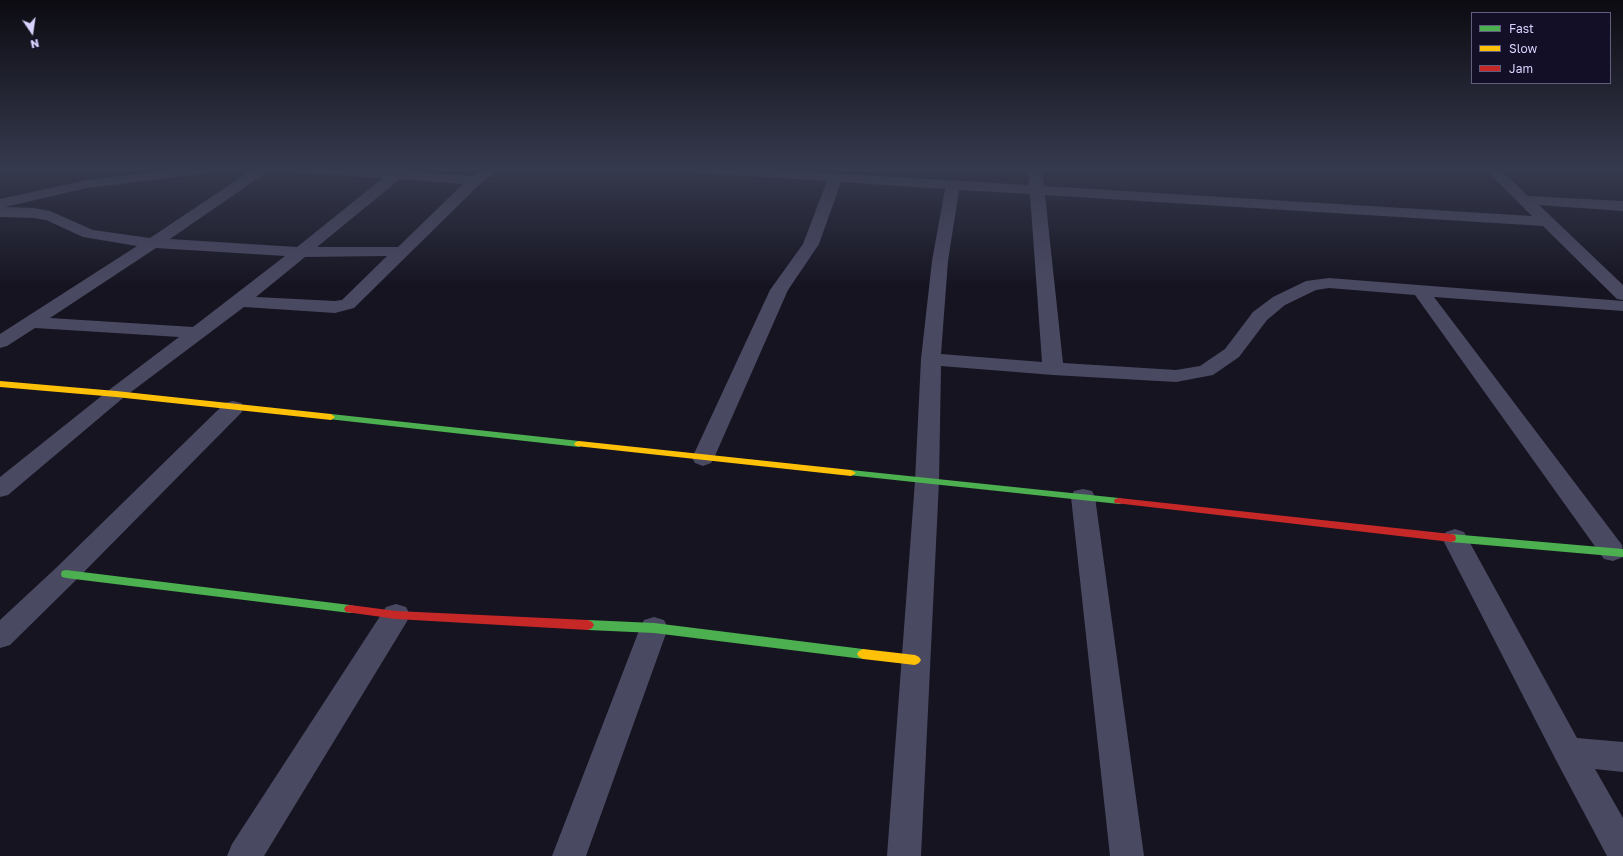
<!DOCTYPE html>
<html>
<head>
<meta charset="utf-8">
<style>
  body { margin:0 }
  #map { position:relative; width:1623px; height:856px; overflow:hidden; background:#161421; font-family:"Golos Text",sans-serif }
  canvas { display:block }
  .legend { position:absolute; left:1471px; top:12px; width:140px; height:72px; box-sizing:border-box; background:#130f26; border:1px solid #625e7d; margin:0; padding:5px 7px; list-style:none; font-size:12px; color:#d9d4ff }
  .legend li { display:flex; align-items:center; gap:8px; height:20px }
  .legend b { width:20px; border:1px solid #625e7d }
  .north { position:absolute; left:12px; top:12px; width:40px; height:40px; -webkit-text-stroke:3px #130f26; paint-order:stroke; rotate:167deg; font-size:11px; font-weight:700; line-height:16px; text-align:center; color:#d9d4ff }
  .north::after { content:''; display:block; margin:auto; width:14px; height:18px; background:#d9d4ff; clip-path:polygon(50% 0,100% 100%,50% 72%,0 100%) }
</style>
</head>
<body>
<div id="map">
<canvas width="1623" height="856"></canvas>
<ul class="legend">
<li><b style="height:5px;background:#4caf50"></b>Fast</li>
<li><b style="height:5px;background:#ffc107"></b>Slow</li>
<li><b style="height:5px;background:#c62828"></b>Jam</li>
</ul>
<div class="north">N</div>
</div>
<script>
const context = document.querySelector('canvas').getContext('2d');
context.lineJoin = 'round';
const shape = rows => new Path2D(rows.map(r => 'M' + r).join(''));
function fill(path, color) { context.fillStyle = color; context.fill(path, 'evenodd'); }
const street = shape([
  [177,169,216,169,214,172,209,173,87,188,5,207,34,208,50,211,93,230,150,238,253,169,269,169,267,172,170,239,297,247,383,178,302,173,297,172,295,169,410,169,409,171,472,176,484,169,500,169,480,184,354,308,335,313,244,307,123,398,8,495,0,497,0,477,109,390,179,337,35,328,7,346,0,348,0,334,137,246,83,237,46,220,34,218,0,217,0,199,87,180,177,169],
  [400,179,463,184,398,247,317,247,400,179],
  [156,248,285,256,193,327,50,318,156,248],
  [387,256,342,300,335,301,256,297,305,257,387,256],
  [692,169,762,169,1029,185,1028,169,1042,169,1044,186,1532,216,1485,169,1500,169,1528,196,1623,201,1623,211,1539,205,1623,285,1623,300,1617,299,1543,226,1045,195,1063,363,1176,370,1200,366,1225,349,1253,312,1273,297,1306,281,1329,278,1623,301,1623,311,1434,297,1622,545,1623,557,1613,561,1604,559,1415,295,1329,288,1316,290,1285,305,1267,320,1239,357,1213,375,1176,382,1053,375,941,366,939,481,921,856,887,856,915,481,921,359,932,261,945,189,841,182,819,244,788,290,714,458,711,463,703,466,695,463,692,458,770,290,803,244,827,181,699,173,694,172,692,169],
  [959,190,1030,194,1042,362,941,354,948,261,959,190],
  [233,401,241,403,244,408,241,413,75,581,10,645,0,648,0,620,57,567,225,403,233,401],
  [1083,489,1092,491,1095,497,1144,856,1110,856,1071,497,1074,491,1083,489],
  [1455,529,1464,532,1577,738,1623,742,1623,772,1595,769,1623,818,1623,856,1607,856,1557,762,1442,538,1446,532,1455,529],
  [396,604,406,607,410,615,406,623,264,856,227,856,232,844,386,607,396,604],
  [654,617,664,620,668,628,586,856,552,856,640,628,644,620,654,617]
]);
const fast = shape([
  [331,414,579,441,584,444,579,447,328,419,327,417,331,414],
  [851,470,1119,498,1123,499,1124,501,1123,503,1119,504,848,475,846,473,851,470],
  [1451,534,1623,549,1623,557,1451,542,1447,541,1446,538,1447,535,1451,534],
  [66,570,350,605,354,606,356,609,354,612,350,613,66,578,62,577,61,574,62,571,66,570],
  [588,620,654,623,863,649,867,651,869,654,867,657,863,659,654,633,588,630,584,628,582,625,584,622,588,620]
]);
const slow = shape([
  [0,381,116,391,331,414,335,417,331,420,116,397,0,387,0,381],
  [579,441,851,470,856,473,851,476,576,446,574,444,576,442,579,441],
  [863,649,915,655,919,657,921,660,919,663,915,665,863,659,859,657,857,654,859,651,863,649]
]);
const jam = shape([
  [1119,498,1451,534,1455,535,1456,538,1455,541,1451,542,1115,503,1114,501,1115,499,1119,498],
  [350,605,396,611,588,620,592,622,594,625,592,628,588,630,396,619,346,612,344,609,346,606,350,605]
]);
fill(street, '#4a4962');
fill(fast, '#4caf50');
fill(slow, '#ffc107');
fill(jam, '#c62828');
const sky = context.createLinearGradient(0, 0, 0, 288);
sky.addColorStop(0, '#0c0b12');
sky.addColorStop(0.59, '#363a4e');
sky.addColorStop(1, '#363a4e00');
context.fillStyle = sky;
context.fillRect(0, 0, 1623, 288);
</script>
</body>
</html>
